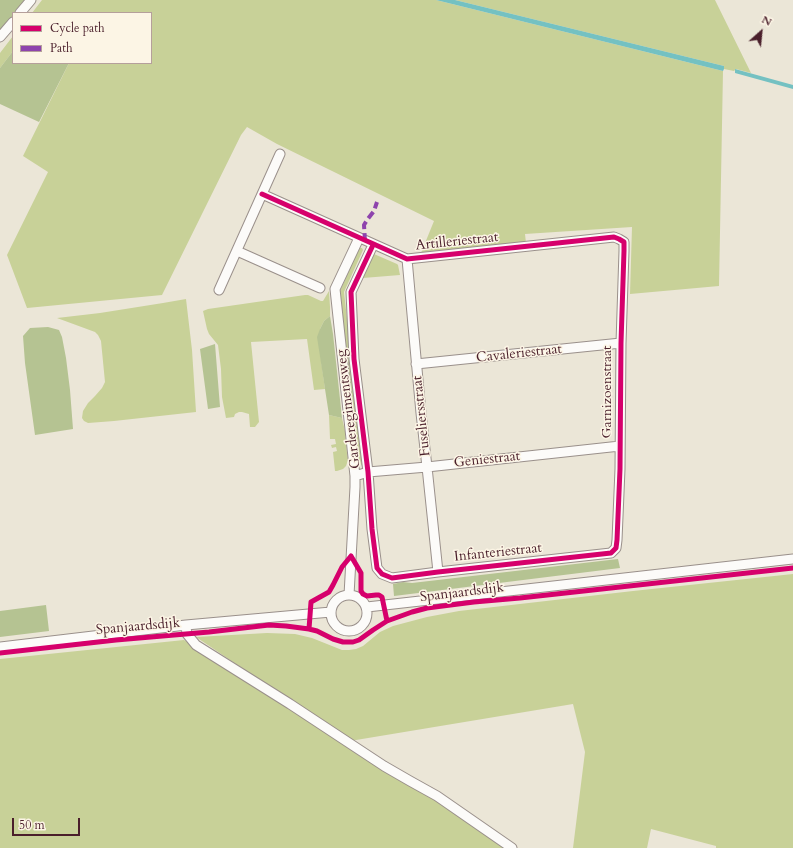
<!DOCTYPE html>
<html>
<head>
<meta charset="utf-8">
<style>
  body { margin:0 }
  #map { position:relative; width:793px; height:848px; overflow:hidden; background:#ebe6d7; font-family:Cardo,serif }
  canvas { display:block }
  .legend { position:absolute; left:12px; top:12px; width:140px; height:52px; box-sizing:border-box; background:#fcf5e5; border:1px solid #b59f9b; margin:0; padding:5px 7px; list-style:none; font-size:12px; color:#4a1f2b }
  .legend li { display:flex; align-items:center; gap:8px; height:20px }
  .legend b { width:20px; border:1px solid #b59f9b }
  .north { position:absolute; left:741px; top:12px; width:40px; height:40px; -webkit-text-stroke:3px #fcf5e5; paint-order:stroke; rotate:27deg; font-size:11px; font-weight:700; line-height:16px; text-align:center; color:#4a1f2b }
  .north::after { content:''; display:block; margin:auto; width:14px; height:18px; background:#4a1f2b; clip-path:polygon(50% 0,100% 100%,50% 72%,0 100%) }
  .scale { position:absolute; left:12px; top:818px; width:68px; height:18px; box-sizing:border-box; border:2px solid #4a1f2b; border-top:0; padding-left:5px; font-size:12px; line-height:14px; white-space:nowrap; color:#4a1f2b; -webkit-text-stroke:3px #fcf5e5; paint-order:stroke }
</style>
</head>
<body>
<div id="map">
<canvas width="793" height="848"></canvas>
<ul class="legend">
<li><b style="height:5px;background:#d6006c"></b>Cycle path</li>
<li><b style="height:5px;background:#8e44ad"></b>Path</li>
</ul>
<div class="north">N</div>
<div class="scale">50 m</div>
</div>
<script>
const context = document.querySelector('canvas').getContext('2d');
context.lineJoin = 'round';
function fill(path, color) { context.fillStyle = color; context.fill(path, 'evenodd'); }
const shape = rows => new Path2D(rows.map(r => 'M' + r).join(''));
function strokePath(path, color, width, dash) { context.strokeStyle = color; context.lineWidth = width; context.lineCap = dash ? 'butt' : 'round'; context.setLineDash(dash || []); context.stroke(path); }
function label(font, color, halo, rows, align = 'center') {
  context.font = font + ' Cardo,serif'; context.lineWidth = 3; context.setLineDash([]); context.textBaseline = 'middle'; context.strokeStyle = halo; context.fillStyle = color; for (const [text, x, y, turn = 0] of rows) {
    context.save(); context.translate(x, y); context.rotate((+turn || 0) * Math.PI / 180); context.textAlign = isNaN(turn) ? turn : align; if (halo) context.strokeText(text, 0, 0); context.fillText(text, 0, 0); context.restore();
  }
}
const green = shape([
  [42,0,436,0,723,71,719,286,630,294,632,227,525,234,526,243,441,252,421,253,434,221,277,144,247,127,241,135,162,295,27,308,7,255,48,172,23,156,69,63,151,63,151,13,32,13],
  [455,0,715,0,751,73,736,69,734,71,724,69,724,66],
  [13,36,13,51,0,68,0,53],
  [359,248,362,248,363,250,344,292,359,425,362,464,362,466,358,460,357,455,340,293,340,291],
  [374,254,397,264,398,265,400,275,363,278,373,255],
  [329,291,330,307,330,316,324,321,320,329,321,360,325,389,314,390,307,339,251,342,259,422,255,427,250,427,249,414,242,412,239,412,235,414,234,417,226,418,222,397,221,369,218,345,209,334,207,329,203,311,208,309,305,295,308,295,321,301,323,301],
  [186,299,192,350,196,412,114,421,88,423,84,421,82,418,83,411,88,403,95,396,102,388,105,382,101,341,98,335,95,332,57,318,100,313,163,303],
  [329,415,342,418,345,431,347,453,348,460,346,466,343,469,337,471,335,471,333,452,337,451,336,447,332,448,331,445,336,444,335,439,330,439],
  [793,574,793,848,716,848,716,846,651,829,647,848,573,848,585,752,573,704,350,741,196,637,267,633,295,634,312,638,342,650,349,650,356,649,363,646,380,632,393,626,427,617,459,611,633,591],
  [184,640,427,794,507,848,0,848,0,659]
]);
const forest = shape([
  [0,0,27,0,16,13,13,13,13,17,0,33],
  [13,51,13,63,69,63,39,122,0,104,0,68],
  [330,316,333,334,342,418,329,415,317,337,320,329,324,321],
  [48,327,59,330,62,337,66,358,70,390,73,429,35,435,25,363,23,336,30,328],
  [215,344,220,407,208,409,200,349],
  [618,559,620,568,394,596,393,584,403,582,412,583],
  [46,605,49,631,0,637,0,611]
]);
const water = shape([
  [436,0,455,0,724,66,724,69,723,71],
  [735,69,793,85,793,89,735,73]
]);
const minor = shape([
  [20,13,31,0],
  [0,37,13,22],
  [262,194,407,259,614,237,619,239,624,242,624,251,621,343,620,469,617,540,616,548,611,553,438,572,392,578,382,574,377,568,372,529,368,472,354,359,351,292,373,245],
  [237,251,320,288],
  [407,259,421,413,427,467,438,572],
  [219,290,280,154],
  [416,364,621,343],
  [355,476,368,472,427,467,620,446],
  '331 613a18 18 0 1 1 36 0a18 18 0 1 1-36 0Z',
  [349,595,355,487,355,476,335,289,359,238],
  [367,607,793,559],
  [186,625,187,634,196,645,290,704,384,766,410,781,437,796,512,848],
  [0,647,186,625,331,612]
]);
const quiet = shape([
  [365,241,364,225,367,220,374,211,377,202]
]);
const cycleway = shape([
  [262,194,407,259,614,237,619,239,624,242,624,251,621,343,620,469,617,540,616,548,611,553,438,572,392,578,382,574,377,568,372,529,368,472,354,359,351,292,373,245],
  [309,629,311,602,329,592,333,585,342,567,351,556,361,573,361,591,363,594,367,596,376,595,379,595,382,597,387,621],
  [0,653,116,640,209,632,269,625,286,626,309,629,317,631,333,639,343,642,353,642,359,640,373,630,387,621,412,612,427,608,474,602,520,598,793,568]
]);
const streetNames = [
  ["Artilleriestraat",457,242,-6],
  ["Cavaleriestraat",519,354,-6],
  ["Garnizoenstraat",608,392,-90],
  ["Garderegimentsweg",349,409,-97],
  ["Fuseliersstraat",422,416,-96],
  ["Geniestraat",487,460,-6],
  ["Infanteriestraat",498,553,-6],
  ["Spanjaardsdijk",462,593,-7],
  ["Spanjaardsdijk",138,627,-5]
];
fill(green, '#c8d198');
fill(forest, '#b5c392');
fill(water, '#74c1c2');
strokePath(minor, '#9a908b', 11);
strokePath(minor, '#fcfbf9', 9);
strokePath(quiet, '#8e44ad', 4, [8, 4]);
strokePath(cycleway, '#d6006c', 5);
label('14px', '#4a1f2b', '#fcf5e5', streetNames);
</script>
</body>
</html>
